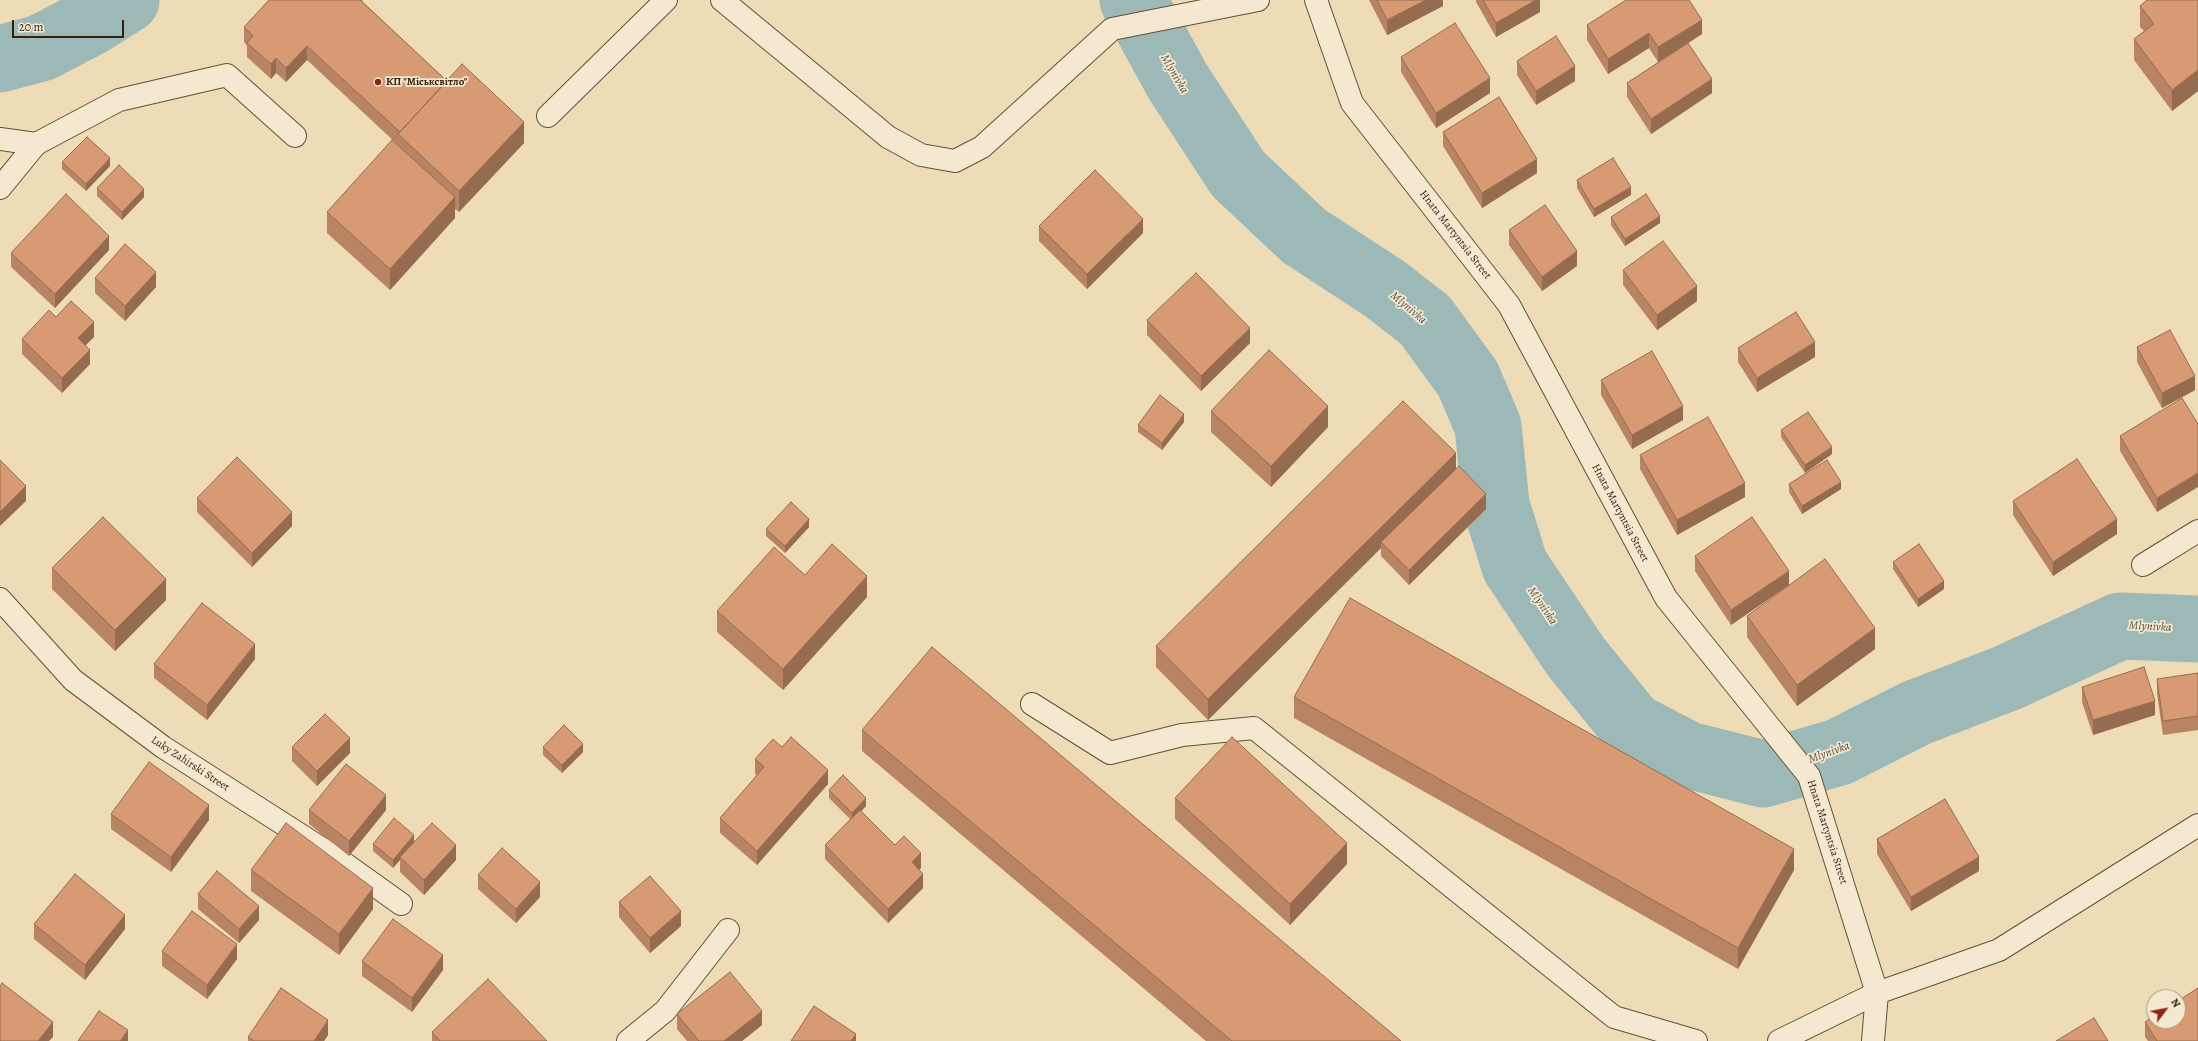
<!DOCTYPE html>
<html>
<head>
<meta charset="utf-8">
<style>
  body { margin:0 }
  #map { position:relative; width:2198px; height:1041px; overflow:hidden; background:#eedcb6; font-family:Alegreya,serif }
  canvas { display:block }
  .north { position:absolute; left:2146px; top:989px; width:40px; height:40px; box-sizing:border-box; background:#f4e8d0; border:1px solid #a89881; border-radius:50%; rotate:58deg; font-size:11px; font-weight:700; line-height:16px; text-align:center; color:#35210a }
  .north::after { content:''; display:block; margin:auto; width:14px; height:18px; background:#8f2418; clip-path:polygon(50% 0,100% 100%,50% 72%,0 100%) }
  .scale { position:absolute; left:12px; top:20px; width:112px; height:18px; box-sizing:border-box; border:2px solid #35210a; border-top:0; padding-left:5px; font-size:12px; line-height:14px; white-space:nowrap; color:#35210a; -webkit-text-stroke:3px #f4e8d0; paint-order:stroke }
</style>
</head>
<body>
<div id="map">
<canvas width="2198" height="1041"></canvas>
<div class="north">N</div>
<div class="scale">20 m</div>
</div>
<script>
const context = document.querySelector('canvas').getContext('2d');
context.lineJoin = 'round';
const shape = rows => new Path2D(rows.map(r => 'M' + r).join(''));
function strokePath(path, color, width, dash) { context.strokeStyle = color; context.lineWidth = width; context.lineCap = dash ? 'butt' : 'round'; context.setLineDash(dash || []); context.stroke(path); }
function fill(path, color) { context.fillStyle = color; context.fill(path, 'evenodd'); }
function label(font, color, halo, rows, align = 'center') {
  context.font = font + ' Alegreya,serif'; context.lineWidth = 3.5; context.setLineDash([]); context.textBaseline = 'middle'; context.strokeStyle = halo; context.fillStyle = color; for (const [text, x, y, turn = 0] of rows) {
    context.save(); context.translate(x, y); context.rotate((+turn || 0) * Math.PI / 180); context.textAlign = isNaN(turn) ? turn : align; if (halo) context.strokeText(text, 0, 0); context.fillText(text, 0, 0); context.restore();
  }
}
const river = shape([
  [1133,0,1178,82,1238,174,1304,236,1385,289,1425,320,1468,379,1488,426,1496,505,1515,566,1576,657,1632,726,1688,755,1763,774,1839,752,1916,713,2007,678,2120,626,2198,629],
  [0,59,41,48,91,22,126,0]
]);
const service = shape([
  [722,0,888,137,921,155,955,161,982,147,1112,29,1258,0],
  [548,116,666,0],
  [0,139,36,144,119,100,227,75,295,136],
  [1032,704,1110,753,1182,735,1254,728,1614,1017,1696,1041],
  [628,1041,665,1011,728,930],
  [1779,1041,1877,993,1999,950,2198,825]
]);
const minor = shape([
  [1316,0,1352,103,1509,305,1666,598,1809,776,1877,993,1873,1041],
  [0,188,36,144],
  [2143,565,2198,531],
  [0,599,73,680,163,747,338,859,401,904]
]);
const wall = shape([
  [269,0,363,0,362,1,447,81,524,143,459,212,455,209,455,218,390,290,327,233,327,212,398,145,307,60,286,82,276,73,271,79,247,57,247,46,244,42,244,27],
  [1369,0,1443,0,1443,6,1387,35],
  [1476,0,1540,0,1540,12,1496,37,1476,2],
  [2198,0,2198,91,2172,111,2134,60,2134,39,2144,31,2140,27,2140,6],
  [1587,25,1702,34,1688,43,1712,93,1651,134,1627,97,1627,83,1681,47,1658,62,1649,48,1608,74,1587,40],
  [1401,57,1490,93,1436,128,1401,72],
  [1517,61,1575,81,1536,105,1517,75],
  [1443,132,1537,173,1482,208,1443,146],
  [62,162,110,166,86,191,62,169],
  [1577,180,1631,195,1594,217,1577,188],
  [97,188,144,197,122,220,97,196],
  [1611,217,1660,223,1625,246,1611,225],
  [1039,226,1143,233,1087,289,1039,241],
  [1509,230,1577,266,1542,291,1509,245],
  [109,250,55,308,11,267,11,253],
  [1623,270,1697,301,1657,330,1623,285],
  [95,278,156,287,125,321,95,293],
  [56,317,94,337,85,345,90,364,62,393,22,354,22,339],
  [1147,320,1250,343,1201,391,1147,335],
  [2137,347,2195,390,2162,408,2137,362],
  [1738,348,1815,357,1757,392,1738,362],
  [1601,380,1683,420,1632,449,1601,395],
  [1211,411,1328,427,1271,487,1211,432],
  [1184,422,1162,450,1138,432,1138,425],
  [2198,424,2157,512,2120,451,2120,436],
  [1781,430,1832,454,1805,473,1781,437],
  [1640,455,1745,497,1677,535,1640,469],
  [1456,470,1486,509,1409,585,1381,556,1381,548,1208,720,1156,667,1156,646],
  [1789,484,1841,489,1802,514,1789,492],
  [197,498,292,526,252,567,197,512],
  [2013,501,2117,534,2053,576,2013,515],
  [809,527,785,553,766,536,766,529],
  [1695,556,1789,585,1731,625,1695,571],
  [1893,562,1944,589,1918,607,1893,569],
  [52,568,166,600,115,651,52,589],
  [805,575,867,597,783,690,717,632,717,611],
  [1747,616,1875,649,1797,706,1747,637],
  [255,659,207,720,154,678,154,664],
  [2198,673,2198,730,2163,735,2157,694,2157,679],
  [2082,687,2155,715,2093,735,2082,702],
  [1294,697,1794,870,1738,969,1294,718],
  [862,730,1401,1041,1206,1041,862,751],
  [292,747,350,753,317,786,292,761],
  [543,747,583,752,562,773,543,755],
  [782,747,828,784,757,865,720,833,720,818,757,775,755,774,755,759],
  [829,790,866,806,861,811,895,845,921,868,919,870,923,888,888,923,825,859,825,845,850,819,829,798],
  [1175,798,1347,864,1290,925,1175,819],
  [309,810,386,810,349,856,309,824],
  [111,814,209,820,171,872,111,829],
  [1877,839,1979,871,1911,911,1877,854],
  [414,842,456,860,424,895,400,872,400,860,393,868,373,851,373,844],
  [251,870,373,909,339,955,251,891],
  [478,875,540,897,516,923,478,889],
  [198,894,259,920,239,943,198,909],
  [619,902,681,926,650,953,619,917],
  [34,924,125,929,85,980,34,939],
  [162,951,237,959,207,999,162,966],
  [362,961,443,970,412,1012,362,976],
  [677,1014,762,1025,742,1041,687,1041,677,1029],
  [2145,1022,2198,1041,2148,1041,2145,1037],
  [432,1032,547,1041,432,1041],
  [328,1035,324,1041,248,1041,248,1037]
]);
const shadedWall = shape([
  [1426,0,1443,0,1443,6,1387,35,1387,20],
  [1536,0,1540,0,1540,12,1496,37,1496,23],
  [1702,20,1702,34,1658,62,1658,47],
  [1649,33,1649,48,1608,74,1608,59],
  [307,46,307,60,286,82,286,68],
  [276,58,276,73,271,79,271,64],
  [1575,66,1575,81,1536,105,1536,91],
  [2198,70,2198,91,2172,111,2172,90],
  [1490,78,1490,93,1436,128,1436,113],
  [1712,79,1712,93,1651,134,1651,119],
  [524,122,524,143,459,212,459,191],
  [110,158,110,166,86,191,86,184],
  [1537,159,1537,173,1482,208,1482,193],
  [1631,187,1631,195,1594,217,1594,209],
  [144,189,144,197,122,220,122,212],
  [455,197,455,218,390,290,390,269],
  [1660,216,1660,223,1625,246,1625,239],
  [1143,219,1143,233,1087,289,1087,274],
  [109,236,109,250,55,308,55,294],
  [1577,251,1577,266,1542,291,1542,277],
  [156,272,156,287,125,321,125,306],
  [1697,286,1697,301,1657,330,1657,315],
  [94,322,94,337,78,353,78,338],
  [1250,328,1250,343,1201,391,1201,376],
  [1815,342,1815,357,1757,392,1757,378],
  [90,350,90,364,62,393,62,378],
  [2195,376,2195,390,2162,408,2162,393],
  [1328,406,1328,427,1271,487,1271,466],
  [1683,406,1683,420,1632,449,1632,435],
  [1184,414,1184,422,1162,450,1162,443],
  [1832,447,1832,454,1805,473,1805,465],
  [1456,453,1456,474,1381,542,1381,548,1208,720,1208,699],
  [2198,473,2198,487,2157,512,2157,498],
  [1841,482,1841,489,1802,514,1802,506],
  [1745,483,1745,497,1677,535,1677,520],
  [26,486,26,501,0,526,0,512],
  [1486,494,1486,509,1409,585,1409,570],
  [292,512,292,526,252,567,252,553],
  [809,519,809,527,785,553,785,546],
  [2117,519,2117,534,2053,576,2053,562],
  [1789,571,1789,585,1731,625,1731,610],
  [867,576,867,597,783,690,783,669],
  [166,579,166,600,115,651,115,630],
  [1944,581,1944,589,1918,607,1918,599],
  [1875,628,1875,649,1797,706,1797,685],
  [255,644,255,659,207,720,207,705],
  [2155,701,2155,715,2093,735,2093,720],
  [350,738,350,753,317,786,317,771],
  [583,744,583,752,562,773,562,765],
  [828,770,828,784,757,865,757,851],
  [386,795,386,810,349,856,349,841],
  [866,798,866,806,852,821,852,813],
  [209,805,209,820,171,872,171,857],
  [414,835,414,842,400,857,400,860,393,868,393,860],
  [1347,843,1347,864,1290,925,1290,904],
  [456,845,456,860,424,895,424,880],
  [1794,849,1794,870,1738,969,1738,948],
  [921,853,921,868,912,877,912,862],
  [1979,857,1979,871,1911,911,1911,897],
  [923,874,923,888,888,923,888,909],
  [540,882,540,897,516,923,516,909],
  [373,888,373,909,339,955,339,934],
  [259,906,259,920,239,943,239,929],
  [681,911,681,926,650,953,650,938],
  [125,915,125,929,85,980,85,965],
  [237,944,237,959,207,999,207,985],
  [443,955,443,970,412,1012,412,998],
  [762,1011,762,1025,742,1041,724,1041],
  [328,1020,328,1035,324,1041,314,1041],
  [53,1022,53,1037,49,1041,38,1041],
  [128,1030,128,1041,120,1041],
  [856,1034,856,1041,851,1041]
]);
const building = shape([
  [269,0,360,0,447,81,400,132,307,46,286,68,276,58,271,64,247,43,253,36,244,27,269,0],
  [1377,0,1426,0,1387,20,1377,0],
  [1483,0,1536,0,1496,23,1483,0],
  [1626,0,1689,0,1702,20,1658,47,1649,33,1608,59,1587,25,1626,0],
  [2147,0,2198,0,2198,70,2172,90,2134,39,2154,24,2140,6,2147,0],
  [1455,23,1490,78,1436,113,1401,57,1455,23],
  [1556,36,1575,66,1536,91,1517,61,1556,36],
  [1688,43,1712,79,1651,119,1627,83,1688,43],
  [462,64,524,122,459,191,398,134,462,64],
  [1499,97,1537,159,1482,193,1443,132,1499,97],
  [87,137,110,158,86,184,62,162,87,137],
  [392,140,455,197,390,269,327,212,392,140],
  [1613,158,1631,187,1594,209,1577,180,1613,158],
  [119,165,144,189,122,212,97,188,119,165],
  [1095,170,1143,219,1087,274,1039,226,1095,170],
  [66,194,109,236,55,294,11,253,66,194],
  [1646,194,1660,216,1625,239,1611,217,1646,194],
  [1545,205,1577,251,1542,277,1509,230,1545,205],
  [1663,241,1697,286,1657,315,1623,270,1663,241],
  [125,244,156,272,125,306,95,278,125,244],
  [1196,273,1250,328,1201,376,1147,320,1196,273],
  [71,301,94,322,78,338,90,350,62,378,22,339,49,310,56,317,71,301],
  [1796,312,1815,342,1757,378,1738,348,1796,312],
  [2170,330,2195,376,2162,393,2137,347,2170,330],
  [1269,350,1328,406,1271,466,1211,411,1269,350],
  [1652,351,1683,406,1632,435,1601,380,1652,351],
  [1160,395,1184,414,1162,443,1138,425,1160,395],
  [2182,398,2198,424,2198,473,2157,498,2120,436,2182,398],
  [1403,401,1456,453,1208,699,1156,646,1403,401],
  [1808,412,1832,447,1805,465,1781,430,1808,412],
  [1708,417,1745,483,1677,520,1640,455,1708,417],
  [237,457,292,512,252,553,197,498,237,457],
  [2077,459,2117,519,2053,562,2013,501,2077,459],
  [0,460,26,486,0,512,0,460],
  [1827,460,1841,482,1802,506,1789,484,1827,460],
  [1459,466,1486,494,1409,570,1381,542,1459,466],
  [791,502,809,519,785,546,766,529,791,502],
  [103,517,166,579,115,630,52,568,103,517],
  [1752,517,1789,571,1731,610,1695,556,1752,517],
  [832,544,867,576,783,669,717,611,774,547,805,575,832,544],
  [1919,544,1944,581,1918,599,1893,562,1919,544],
  [1825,559,1875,628,1797,685,1747,616,1825,559],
  [1350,598,1794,849,1738,948,1294,697,1350,598],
  [202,603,255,644,207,705,154,664,202,603],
  [932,647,1401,1041,1232,1041,862,730,932,647],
  [2144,667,2155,701,2093,720,2082,687,2144,667],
  [2198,673,2198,716,2163,721,2157,679,2198,673],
  [325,714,350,738,317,771,292,747,325,714],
  [564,725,583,744,562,765,543,747,564,725],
  [791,737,828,770,757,851,720,818,764,767,755,759,773,739,782,747,791,737],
  [1232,737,1347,843,1290,904,1175,798,1232,737],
  [149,762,209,805,171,857,111,814,149,762],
  [346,764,386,795,349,841,309,810,346,764],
  [843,775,866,798,852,813,829,790,843,775],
  [1945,799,1979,857,1911,897,1877,839,1945,799],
  [860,810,895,845,904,836,921,853,912,862,923,874,888,909,825,845,860,810],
  [394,818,414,835,393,860,373,844,394,818],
  [286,823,373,888,339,934,251,870,286,823],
  [432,823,456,845,424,880,400,857,432,823],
  [502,848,540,882,516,909,478,875,502,848],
  [217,871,259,906,239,929,198,894,217,871],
  [75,874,125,915,85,965,34,924,75,874],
  [650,876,681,911,650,938,619,902,650,876],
  [192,911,237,944,207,985,162,951,192,911],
  [393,919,443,955,412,998,362,961,393,919],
  [730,972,762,1011,724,1041,699,1041,677,1014,730,972],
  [488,979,547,1041,440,1041,432,1032,488,979],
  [2,983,53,1022,38,1041,0,1041,0,986,2,983],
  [281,988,328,1020,314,1041,254,1041,248,1037,281,988],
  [2198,988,2198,1041,2157,1041,2145,1022,2154,1016,2154,1021,2178,1021,2178,1001,2198,988],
  [814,1006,856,1034,851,1041,791,1041,814,1006],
  [99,1011,128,1030,120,1041,78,1041,99,1011],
  [2094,1018,2108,1041,2056,1041,2094,1018]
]);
const markers = [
  [378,82,4,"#8f2418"]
];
const poiNames = [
  ["КП \"Міськсвітло\"",386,82]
];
const streetNames = [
  ["Hnata Martyntsia Street",1455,235,52],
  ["Hnata Martyntsia Street",1620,513,62],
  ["Luky Zahirski Street",190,764,33],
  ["Hnata Martyntsia Street",1827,832,72]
];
const waterNames = [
  ["Mlynivka",1174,74,60],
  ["Mlynivka",1408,308,40],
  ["Mlynivka",1542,606,56],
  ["Mlynivka",2150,627,3],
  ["Mlynivka",1829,753,-20]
];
strokePath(river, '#9cb9b7', 67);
strokePath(service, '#635035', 24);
strokePath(minor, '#635035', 24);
strokePath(service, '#f4e8d0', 22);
strokePath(minor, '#f4e8d0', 22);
fill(wall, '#b98463');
fill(shadedWall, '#966c50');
fill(building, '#d79a73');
strokePath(building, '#966c50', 1);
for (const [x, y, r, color] of markers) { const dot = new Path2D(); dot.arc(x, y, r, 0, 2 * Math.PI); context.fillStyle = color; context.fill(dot); strokePath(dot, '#f4e8d0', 1.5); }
label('bold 11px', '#35210a', '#f4e8d0', poiNames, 'left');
label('11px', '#35210a', '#f4e8d0', streetNames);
label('italic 12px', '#544f3e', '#f4e8d0', waterNames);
</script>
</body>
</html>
